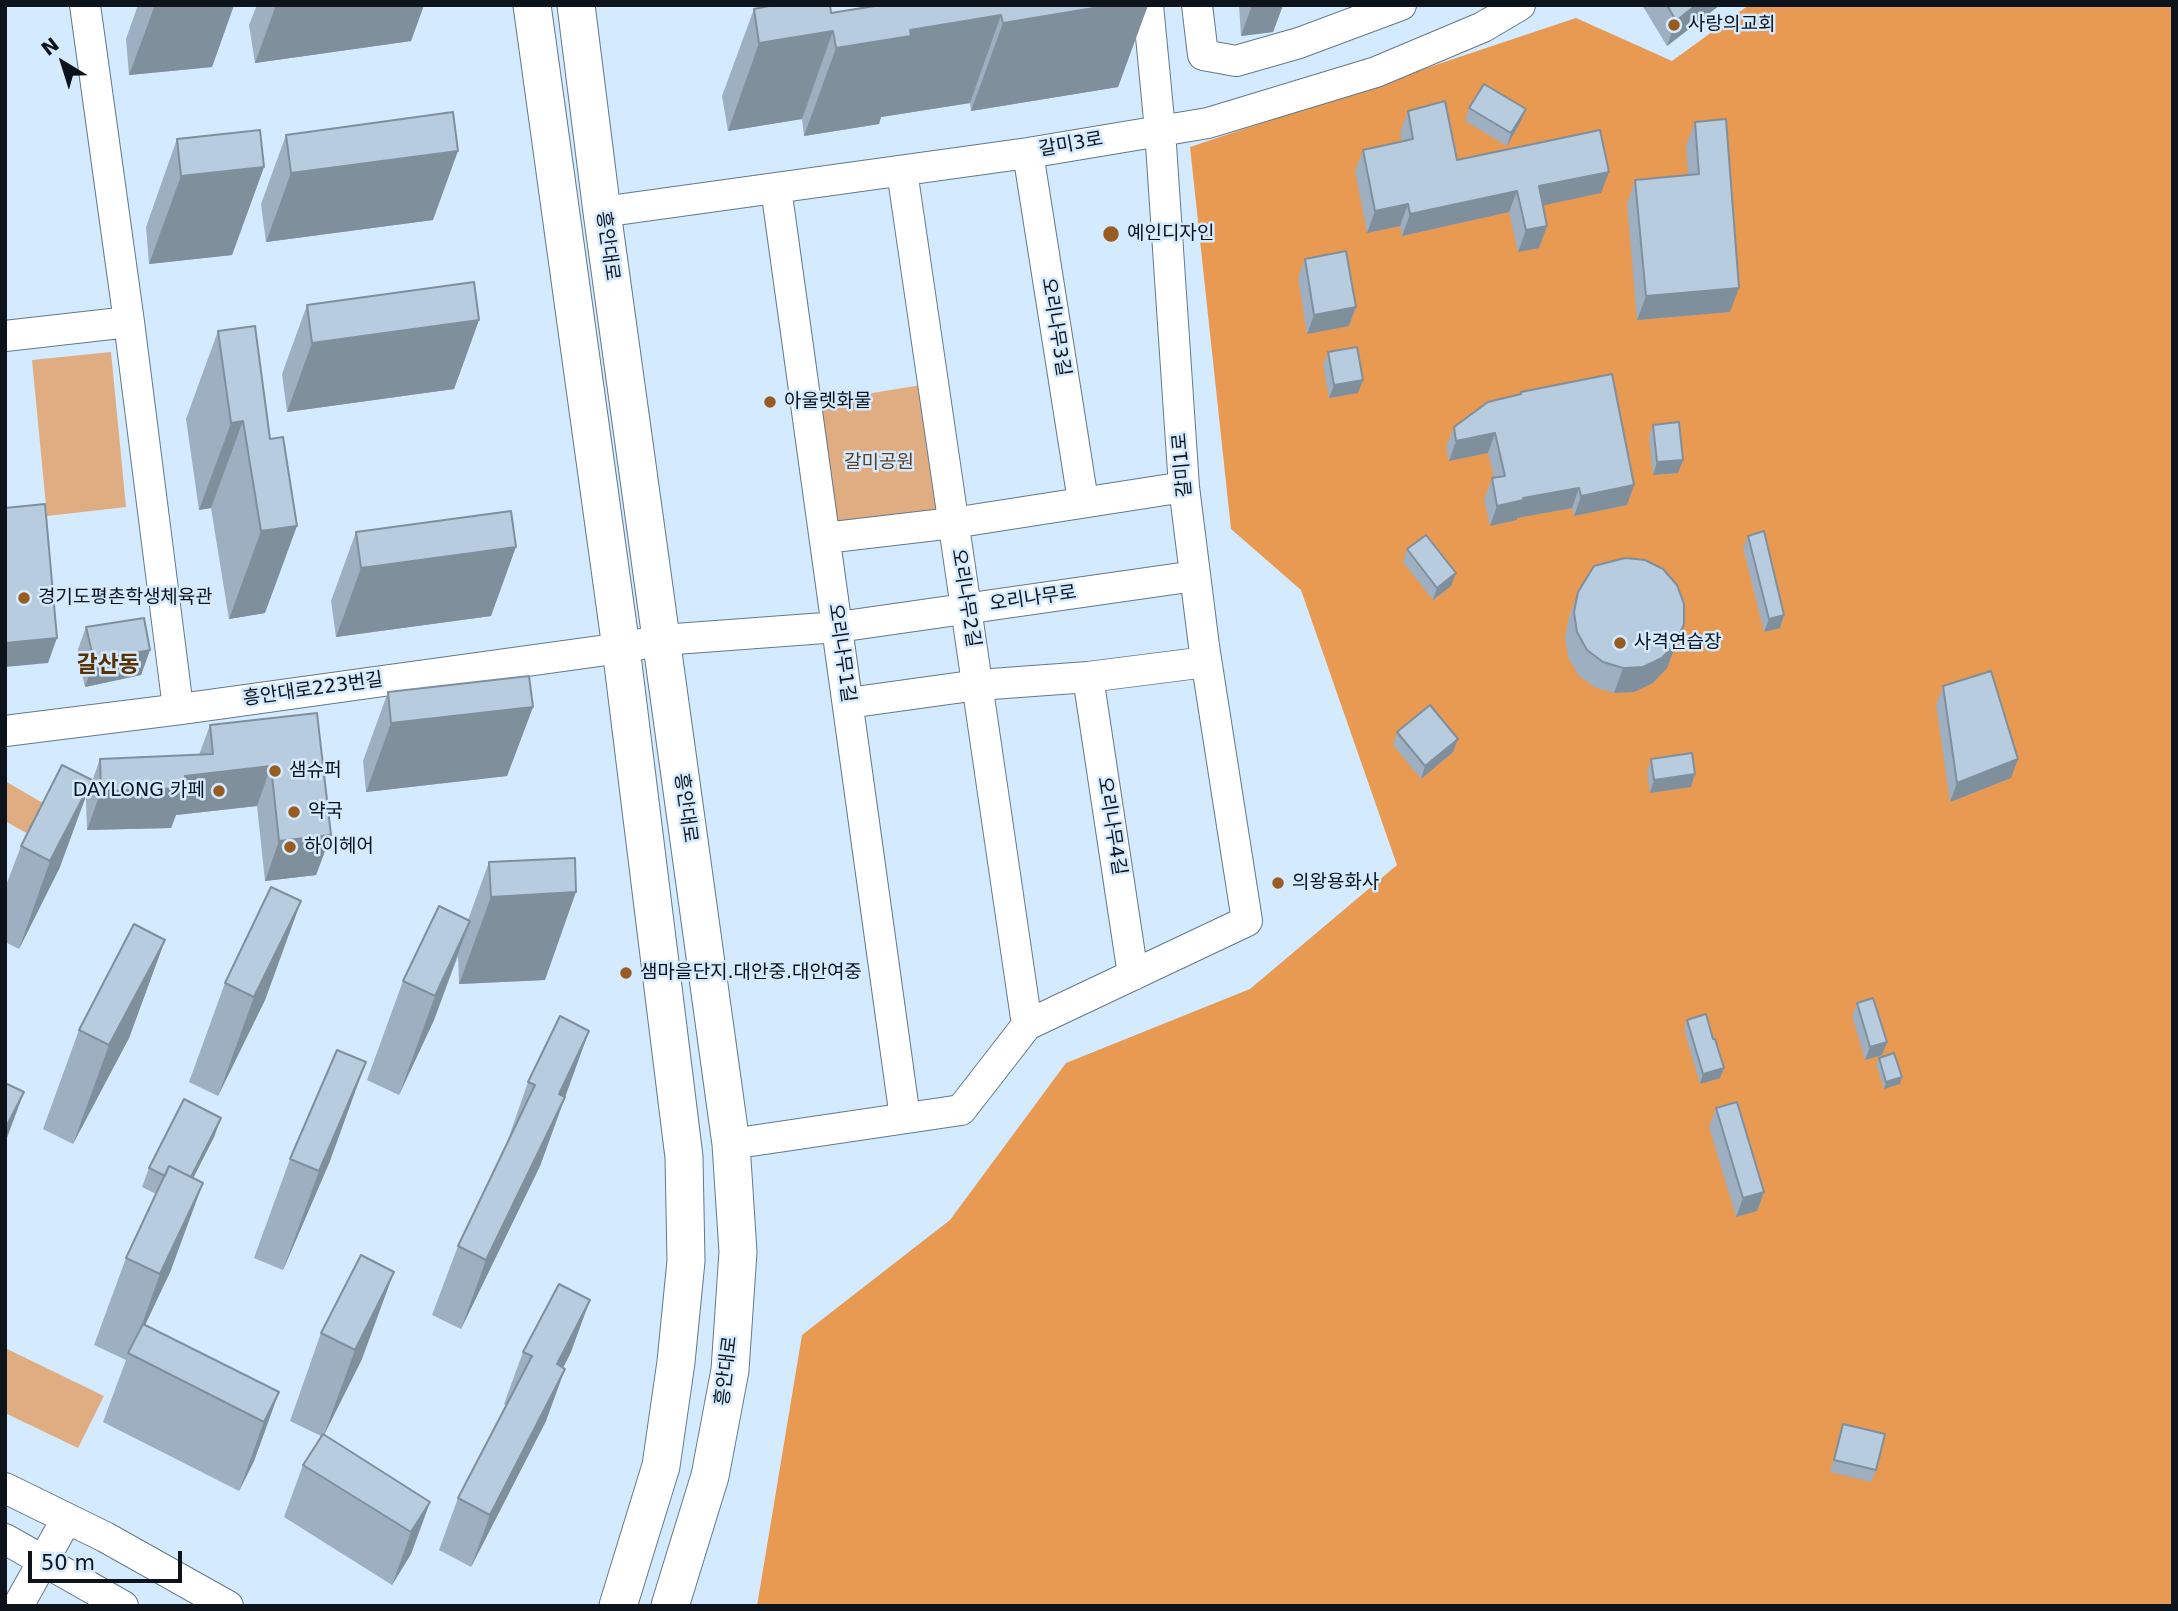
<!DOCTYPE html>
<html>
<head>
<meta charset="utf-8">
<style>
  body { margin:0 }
  #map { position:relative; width:2178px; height:1611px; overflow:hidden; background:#d4eafe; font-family:"DejaVu Sans",sans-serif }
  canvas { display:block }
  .frame { position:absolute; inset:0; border:7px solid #0c131a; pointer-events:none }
  .north { position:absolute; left:28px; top:28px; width:70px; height:70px; -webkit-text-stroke:5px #d4eafe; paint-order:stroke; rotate:322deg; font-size:19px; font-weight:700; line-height:28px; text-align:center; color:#0c131a }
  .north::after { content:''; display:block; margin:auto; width:24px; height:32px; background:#0c131a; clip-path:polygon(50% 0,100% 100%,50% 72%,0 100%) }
  .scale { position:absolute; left:28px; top:1551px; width:154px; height:32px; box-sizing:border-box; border:4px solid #0c131a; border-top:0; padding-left:9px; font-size:21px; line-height:24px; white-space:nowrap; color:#0c131a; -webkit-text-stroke:5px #d4eafe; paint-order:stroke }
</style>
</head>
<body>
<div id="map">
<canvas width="2178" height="1611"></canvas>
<div class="frame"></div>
<div class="north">N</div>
<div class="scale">50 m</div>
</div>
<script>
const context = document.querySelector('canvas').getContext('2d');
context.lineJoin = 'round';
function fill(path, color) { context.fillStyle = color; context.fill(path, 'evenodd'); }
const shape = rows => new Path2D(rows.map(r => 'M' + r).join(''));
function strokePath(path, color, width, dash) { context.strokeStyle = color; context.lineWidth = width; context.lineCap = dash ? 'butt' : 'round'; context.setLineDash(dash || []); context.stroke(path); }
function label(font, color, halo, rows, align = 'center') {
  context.font = font + ' "DejaVu Sans","Noto Sans KR",sans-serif'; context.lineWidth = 5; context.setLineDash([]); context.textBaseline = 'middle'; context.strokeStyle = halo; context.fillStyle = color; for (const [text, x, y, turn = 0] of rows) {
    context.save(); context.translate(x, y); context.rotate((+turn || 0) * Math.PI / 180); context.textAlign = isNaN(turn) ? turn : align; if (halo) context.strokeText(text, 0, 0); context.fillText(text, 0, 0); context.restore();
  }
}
const green = shape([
  [111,352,126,507,47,516,32,360],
  [933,383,953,523,825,538,806,404],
  [5,781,60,813,46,844,5,821],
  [5,1348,104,1396,78,1448,5,1413]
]);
const forest = shape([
  [1749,5,2173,5,2173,1606,757,1606,802,1335,950,1220,1066,1063,1250,989,1397,865,1301,590,1231,529,1190,147,1576,18,1672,61]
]);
const minor = shape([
  [85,5,129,322,177,700,181,709],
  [1197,5,1203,55,1236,61,1299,43,1401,5],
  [1028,153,1083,501],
  [902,171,1027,1025],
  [776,188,905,1118],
  [602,212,1028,153,1208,123,1376,72,1483,27,1520,5],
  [5,336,129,322],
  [825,538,953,523,1184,487],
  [1088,677,1133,975],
  [848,703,978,685,1088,677,1206,662],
  [5,731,181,709,621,648,662,640,838,627,1195,576],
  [731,1144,961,1110,1027,1025,1247,921,1204,646,1184,487,1160,130,1148,5],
  [5,1488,105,1537,228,1606],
  [5,1539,123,1606],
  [18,1606,66,1520]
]);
const major = shape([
  [532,5,621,648,684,1157,686,1261,676,1362,661,1466,618,1606],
  [576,5,602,212,731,1144,738,1252,730,1370,710,1476,670,1606]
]);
const wall = shape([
  [138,5,234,5,212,67,129,75,126,39],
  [257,5,424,5,411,41,255,63,249,25],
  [881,5,1148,5,1118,87,971,111,970,103,881,117,879,124,804,136,802,119,728,131,722,96,754,9,831,13],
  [1239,5,1283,5,1273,32,1241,36],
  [1642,5,1720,5,1667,46],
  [1469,108,1521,121,1507,146,1465,121],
  [1408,111,1457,160,1609,172,1601,193,1543,205,1547,226,1539,248,1518,252,1509,212,1402,236,1400,226,1367,233,1355,171,1363,150,1402,142,1400,133],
  [1695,122,1730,312,1637,320,1627,204,1635,180,1688,175,1686,146],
  [286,135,433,220,266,242,261,204],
  [177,139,264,167,232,255,149,264,146,227],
  [1305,259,1356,307,1349,326,1307,334,1298,278],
  [307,305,479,320,454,389,287,412,282,374],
  [255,326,265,613,229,619,211,508,199,510,186,419,218,331],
  [1328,352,1363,380,1358,393,1329,398,1323,365],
  [1521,392,1634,485,1627,505,1574,516,1572,508,1517,518,1517,520,1490,526,1484,499,1492,478,1494,478,1488,453,1449,461,1446,447,1454,427,1520,395],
  [1653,425,1683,460,1678,473,1653,475,1649,437],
  [356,532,491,616,336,637,331,601],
  [1748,536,1784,615,1780,628,1764,632,1743,548],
  [1407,549,1451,586,1433,600,1403,562],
  [1578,592,1684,624,1667,668,1653,683,1634,692,1614,693,1594,687,1578,675,1568,657,1565,637,1569,617],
  [86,627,150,650,141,675,85,687,77,652],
  [1943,686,2011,778,1950,802,1936,705],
  [388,692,533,707,507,776,366,792,363,761],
  [317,713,331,835,316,875,265,881,257,806,176,815,171,828,87,830,86,798,100,759,199,755,210,725],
  [1397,732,1458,739,1453,752,1421,779,1393,745],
  [1651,759,1695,774,1691,787,1650,793,1647,772],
  [62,765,60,867,19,949,5,942,5,888,21,846],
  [489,862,545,980,459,984,458,956,434,1020,399,1095,367,1080,403,981,468,920],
  [301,901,265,1000,218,1096,189,1082,225,983],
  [165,940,129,1038,73,1144,43,1129,79,1030],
  [1857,1003,1887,1042,1882,1055,1865,1060,1852,1016],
  [1687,1020,1720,1078,1700,1084,1684,1030],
  [589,1031,540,1166,461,1329,432,1315,458,1246,504,1151,528,1082],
  [1879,1058,1900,1084,1884,1089,1876,1064],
  [1716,1108,1764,1192,1757,1211,1736,1217,1709,1127],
  [221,1118,214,1137,193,1178,171,1270,145,1325,279,1392,254,1461,239,1491,103,1422,126,1360,94,1345,126,1258,156,1194,142,1187,149,1168],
  [290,1159,330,1161,283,1270,254,1258],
  [361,1255,362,1359,324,1435,430,1502,411,1554,392,1585,284,1517,303,1465,321,1436,290,1421,321,1333],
  [523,1352,571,1352,563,1368,546,1421,471,1567,439,1550,458,1498,506,1405,504,1404],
  [1843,1424,1876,1470,1871,1482,1830,1472,1839,1436]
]);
const shadedWall = shape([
  [155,5,234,5,212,67,129,75],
  [276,5,424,5,411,41,255,63],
  [1112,5,1148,5,1118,87,971,111,1003,23],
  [1252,5,1283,5,1273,32,1241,36],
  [1696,5,1720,5,1667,46,1676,21],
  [1001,15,970,103,881,117,879,124,804,136,836,48,910,30],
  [833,31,802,119,728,131,759,43],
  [1526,109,1521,121,1507,146,1511,133],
  [458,151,433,220,266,242,291,173],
  [264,167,232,255,149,264,181,176],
  [1609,172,1601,193,1531,208,1539,186],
  [1517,191,1509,212,1402,236,1410,214],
  [1408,204,1400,226,1367,233,1375,211],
  [1547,226,1539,248,1518,252,1526,230],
  [1739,288,1730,312,1637,320,1646,296],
  [1356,307,1349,326,1307,334,1314,315],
  [479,320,454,389,287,412,312,343],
  [1363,380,1358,393,1329,398,1334,385],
  [243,421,211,508,199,510,231,423],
  [1495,433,1488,453,1449,461,1456,441],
  [1683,460,1678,473,1653,475,1657,462],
  [1634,485,1627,505,1574,516,1581,496],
  [1579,488,1572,508,1517,518,1517,520,1490,526,1497,506,1523,498],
  [297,526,265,613,229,619,261,531],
  [516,547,491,616,336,637,361,568],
  [1456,573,1451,586,1433,600,1437,588],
  [1784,615,1780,628,1764,632,1769,619],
  [1684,624,1667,668,1653,683,1634,692,1614,693,1623,668],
  [57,638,48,663,5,667,5,643],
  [150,650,141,675,85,687,94,661],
  [533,707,507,776,366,792,391,723],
  [1458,739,1453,752,1421,779,1425,766],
  [2018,759,2011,778,1950,802,1957,783],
  [271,766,257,806,176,815,171,828,87,830,101,791,185,776],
  [1695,774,1691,787,1650,793,1654,780],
  [92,780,60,867,19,949,50,861],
  [331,835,316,875,265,881,279,841],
  [576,892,545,980,459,984,491,897],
  [301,901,265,1000,218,1096,254,997],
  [470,921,434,1020,399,1095,435,996],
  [165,940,129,1038,73,1144,109,1045],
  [589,1031,540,1166,461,1329,486,1260,559,1094],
  [1887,1042,1882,1055,1865,1060,1870,1047],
  [366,1062,330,1161,283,1270,319,1171],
  [1724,1068,1720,1078,1700,1084,1703,1074],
  [1902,1077,1900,1084,1884,1089,1886,1082],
  [24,1092,5,1143,5,1129],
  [221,1118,214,1137,179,1206,186,1187],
  [203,1183,171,1270,131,1355,160,1274],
  [1764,1192,1757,1211,1736,1217,1743,1198],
  [394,1272,362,1359,323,1437,355,1350],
  [590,1300,571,1352,538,1417,557,1364],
  [565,1369,546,1421,471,1567,490,1515],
  [279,1392,254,1461,239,1491,264,1422],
  [430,1502,411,1554,392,1585,411,1532]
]);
const building = shape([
  [774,5,830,5,831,13,881,5,1112,5,1003,23,1001,15,910,30,911,36,836,48,833,31,759,43,754,9,774,5],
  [1667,5,1696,5,1676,21,1667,5],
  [1484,84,1526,109,1511,133,1469,108,1484,84],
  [1445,101,1457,160,1600,130,1609,172,1539,186,1547,226,1526,230,1517,191,1410,214,1408,204,1375,211,1363,150,1413,139,1408,111,1445,101],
  [453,112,458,151,291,173,286,135,453,112],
  [1726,119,1739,288,1646,296,1635,180,1699,174,1695,122,1726,119],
  [260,130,264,167,181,176,177,139,260,130],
  [1346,251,1356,307,1314,315,1305,259,1346,251],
  [474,282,479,320,312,343,307,305,474,282],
  [255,326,270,439,283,437,297,526,261,531,243,421,231,423,218,331,255,326],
  [1357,347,1363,380,1334,385,1328,352,1357,347],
  [1612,374,1634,485,1581,496,1579,488,1523,498,1524,500,1497,506,1492,478,1505,476,1495,433,1456,441,1454,427,1488,402,1521,394,1521,392,1612,374],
  [1679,422,1683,460,1657,462,1653,425,1679,422],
  [45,504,57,638,5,643,5,508,45,504],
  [511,511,516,547,361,568,356,532,511,511],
  [1764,531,1784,615,1769,619,1748,536,1764,531],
  [1426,535,1456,573,1437,588,1407,549,1426,535],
  [1625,558,1645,560,1663,569,1677,585,1684,604,1684,624,1676,643,1662,658,1643,667,1623,668,1603,662,1587,650,1577,632,1574,612,1578,592,1594,566,1625,558],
  [144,618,150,650,94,661,86,627,144,618],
  [1991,671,2018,759,1957,783,1943,686,1991,671],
  [529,676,533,707,391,723,388,692,529,676],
  [1430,705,1458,739,1425,766,1397,732,1430,705],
  [317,713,331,835,279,841,271,766,185,776,186,788,101,791,100,759,213,754,210,725,317,713],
  [1692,753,1695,774,1654,780,1651,759,1692,753],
  [62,765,92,780,50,861,21,846,62,765],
  [575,858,576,892,491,897,489,862,575,858],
  [271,887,301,901,254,997,225,983,271,887],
  [439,906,470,921,435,996,403,981,439,906],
  [134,924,165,940,109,1045,79,1030,134,924],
  [1873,998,1887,1042,1870,1047,1857,1003,1873,998],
  [1706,1014,1713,1039,1715,1039,1724,1068,1703,1074,1687,1020,1706,1014],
  [560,1016,589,1031,559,1094,565,1097,486,1260,458,1246,535,1085,528,1082,560,1016],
  [337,1050,366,1062,319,1171,290,1159,337,1050],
  [1894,1053,1902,1077,1886,1082,1879,1058,1894,1053],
  [5,1083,24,1092,5,1129,5,1083],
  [184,1099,221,1118,191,1177,169,1166,165,1176,149,1168,184,1099],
  [1737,1102,1764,1192,1743,1198,1716,1108,1737,1102],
  [169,1166,203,1183,160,1274,126,1258,169,1166],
  [361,1255,394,1272,355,1350,321,1333,361,1255],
  [559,1284,590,1300,557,1364,565,1369,490,1515,458,1498,532,1356,523,1352,559,1284],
  [143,1324,279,1392,264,1422,128,1353,143,1324],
  [1843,1424,1885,1434,1876,1470,1834,1460,1843,1424],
  [323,1434,430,1502,411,1532,303,1465,323,1434]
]);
const markers = [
  [1674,25,7,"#995c20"],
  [1111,234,9,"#995c20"],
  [770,402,7,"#995c20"],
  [24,598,7,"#995c20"],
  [1620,643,7,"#995c20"],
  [275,771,7,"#995c20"],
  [219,791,7,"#995c20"],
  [294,812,7,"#995c20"],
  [290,847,7,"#995c20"],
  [1278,883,7,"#995c20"],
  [626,973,7,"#995c20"]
];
const poiNames = [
  ["사랑의교회",1688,25],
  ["예인디자인",1127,234],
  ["아울렛화물",784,402],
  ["경기도평촌학생체육관",38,598],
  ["사격연습장",1634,643],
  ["샘슈퍼",289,771],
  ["DAYLONG 카페",205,791,"right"],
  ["약국",308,812],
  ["하이헤어",304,847],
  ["의왕용화사",1292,883],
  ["샘마을단지.대안중.대안여중",640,973]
];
const streetNames = [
  ["갈미3로",1071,145,-10],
  ["흥안대로",607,246,82],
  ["오리나무3길",1055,327,81],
  ["갈미1로",1183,465,-95],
  ["오리나무2길",965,598,81],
  ["오리나무로",1033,599,-8],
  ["오리나무1길",841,653,82],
  ["흥안대로223번길",313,690,-8],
  ["흥안대로",685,808,82],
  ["오리나무4길",1111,826,81],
  ["흥안대로",727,1371,-83]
];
const parkNames = [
  ["갈미공원",879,463]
];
const quarterNames = [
  ["갈산동",108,666]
];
fill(green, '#e0ad82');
fill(forest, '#e89952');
strokePath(minor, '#647889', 32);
strokePath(major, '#647889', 39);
strokePath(minor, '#fff', 30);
strokePath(major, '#fff', 37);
fill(wall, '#9dafc0');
fill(shadedWall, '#808f9c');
fill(building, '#b7ccdf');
strokePath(building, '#808f9c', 2);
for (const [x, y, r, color] of markers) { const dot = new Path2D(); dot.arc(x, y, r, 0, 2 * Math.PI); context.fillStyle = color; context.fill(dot); strokePath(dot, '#d4eafe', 2.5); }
label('19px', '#0c131a', '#d4eafe', poiNames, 'left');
label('19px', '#0c131a', '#d4eafe', streetNames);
label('19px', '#603f21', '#d4eafe', parkNames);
label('bold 23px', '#5a3105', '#d4eafe', quarterNames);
</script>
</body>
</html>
